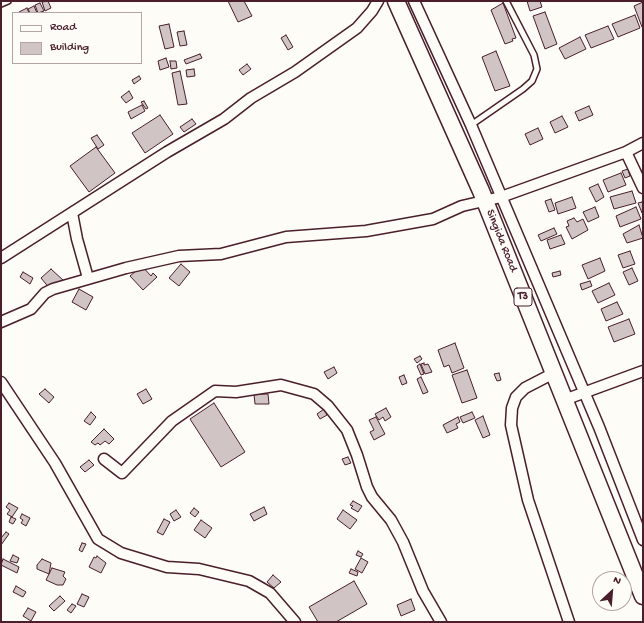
<!DOCTYPE html>
<html>
<head>
<meta charset="utf-8">
<style>
  body { margin:0 }
  #map { position:relative; width:644px; height:623px; overflow:hidden; background:#fdfcf7; font-family:"Gochi Hand",sans-serif }
  canvas { display:block }
  .frame { position:absolute; inset:0; border:2px solid #4a1f2b; pointer-events:none }
  .legend { position:absolute; left:12px; top:12px; width:130px; height:52px; box-sizing:border-box; background:#fdfcf7; border:1px solid #b5a4a5; margin:0; padding:5px 7px; list-style:none; font-size:12px; color:#4a1f2b }
  .legend li { display:flex; align-items:center; gap:8px; height:20px }
  .legend b { width:20px; border:1px solid #b5a4a5 }
  .north { position:absolute; left:592px; top:571px; width:40px; height:40px; box-sizing:border-box; background:#fdfcf7; border:1px solid #b5a4a5; border-radius:50%; rotate:26deg; font-size:11px; font-weight:700; line-height:16px; text-align:center; color:#4a1f2b }
  .north::after { content:''; display:block; margin:auto; width:14px; height:18px; background:#4a1f2b; clip-path:polygon(50% 0,100% 100%,50% 72%,0 100%) }
</style>
</head>
<body>
<div id="map">
<canvas width="644" height="623"></canvas>
<div class="frame"></div>
<ul class="legend">
<li><b style="height:5px;background:#fdfcf7"></b>Road</li>
<li><b style="height:11px;background:#d0c5c4"></b>Building</li>
</ul>
<div class="north">N</div>
</div>
<script>
const context = document.querySelector('canvas').getContext('2d');
context.lineJoin = 'round';
function fill(path, color) { context.fillStyle = color; context.fill(path, 'evenodd'); }
const shape = rows => new Path2D(rows.map(r => 'M' + r).join(''));
function strokePath(path, color, width, dash) { context.strokeStyle = color; context.lineWidth = width; context.lineCap = dash ? 'butt' : 'round'; context.setLineDash(dash || []); context.stroke(path); }
function label(font, color, halo, rows, align = 'center') {
  context.font = font + ' "Gochi Hand",sans-serif'; context.lineWidth = 3; context.setLineDash([]); context.textBaseline = 'middle'; context.strokeStyle = halo; context.fillStyle = color; for (const [text, x, y, turn = 0] of rows) {
    context.save(); context.translate(x, y); context.rotate((+turn || 0) * Math.PI / 180); context.textAlign = isNaN(turn) ? turn : align; if (halo) context.strokeText(text, 0, 0); context.fillText(text, 0, 0); context.restore();
  }
}
const building = shape([
  [48,1,51,8,45,11,42,2,48,1],
  [228,1,244,1,252,16,238,22,228,1],
  [527,1,540,1,542,7,530,11,527,1],
  [643,2,643,27,642,27,634,6,643,2],
  [40,3,44,11,38,13,35,5,40,3],
  [503,3,516,38,512,39,513,41,505,44,491,10,503,3],
  [34,6,37,13,30,13,28,9,34,6],
  [27,8,29,13,20,13,19,12,27,8],
  [545,12,557,44,545,49,533,16,545,12],
  [635,15,640,28,618,37,612,24,635,15],
  [169,24,174,47,165,49,159,26,169,24],
  [608,26,614,39,591,48,585,35,608,26],
  [184,31,187,45,180,46,177,32,184,31],
  [286,35,293,47,288,50,281,38,286,35],
  [580,37,586,49,565,59,559,48,580,37],
  [496,51,510,86,495,91,482,57,496,51],
  [200,54,202,58,186,64,184,60,200,54],
  [166,58,169,67,160,70,158,61,166,58],
  [170,61,176,61,177,68,171,69,170,61],
  [247,64,251,69,243,75,239,70,247,64],
  [194,69,195,76,187,77,186,70,194,69],
  [180,71,187,104,178,105,172,73,180,71],
  [139,76,141,79,134,84,132,80,139,76],
  [129,91,133,98,126,103,121,97,129,91],
  [144,101,148,108,146,109,141,102,144,101],
  [142,105,145,111,131,119,128,112,142,105],
  [589,106,593,115,579,121,575,112,589,106],
  [160,115,173,134,145,153,132,133,160,115],
  [562,116,568,127,555,133,550,122,562,116],
  [192,119,196,124,184,132,180,127,192,119],
  [538,128,543,139,530,145,525,134,538,128],
  [97,135,104,145,98,149,91,138,97,135],
  [96,147,115,173,89,192,70,166,96,147],
  [628,169,630,176,625,178,622,171,628,169],
  [621,173,626,185,608,192,603,180,621,173],
  [598,184,604,197,596,202,589,188,598,184],
  [632,191,636,203,614,209,610,197,632,191],
  [572,197,576,208,558,214,555,203,572,197],
  [551,199,555,210,549,212,545,201,551,199],
  [642,202,643,204,642,213,638,203,642,202],
  [595,207,599,217,588,222,583,212,595,207],
  [636,207,641,219,620,227,616,216,636,207],
  [574,218,577,222,583,219,588,230,572,239,566,227,569,226,567,221,574,218],
  [639,225,643,238,627,243,623,234,639,225],
  [554,228,557,234,541,241,538,235,554,228],
  [561,235,565,244,550,249,547,240,561,235],
  [630,251,635,264,623,268,618,255,630,251],
  [600,258,605,271,588,279,582,265,600,258],
  [181,264,190,272,179,286,169,278,181,264],
  [142,266,151,276,153,273,157,277,143,290,130,276,142,266],
  [632,268,638,281,629,285,623,272,632,268],
  [51,269,64,281,61,289,55,295,41,278,51,269],
  [560,271,561,275,553,277,552,273,560,271],
  [23,272,33,278,30,284,20,277,23,272],
  [590,281,592,286,582,290,580,284,590,281],
  [609,283,615,295,598,303,592,291,609,283],
  [79,289,93,297,86,310,72,302,79,289],
  [617,302,623,314,606,321,601,309,617,302],
  [629,319,635,334,614,342,608,327,629,319],
  [455,343,464,368,452,373,449,365,444,367,438,350,455,343],
  [420,356,422,359,417,363,414,359,420,356],
  [424,363,424,365,428,364,432,372,425,374,421,364,424,363],
  [420,364,424,374,421,375,417,366,420,364],
  [334,367,337,373,328,379,324,372,334,367],
  [467,370,477,398,462,403,452,375,467,370],
  [499,373,501,380,497,381,494,374,499,373],
  [404,375,407,383,402,385,399,377,404,375],
  [421,377,428,392,423,394,417,379,421,377],
  [45,389,54,397,49,403,39,394,45,389],
  [146,389,152,399,143,404,137,394,146,389],
  [254,394,268,394,269,404,255,404,254,394],
  [214,403,245,452,221,467,190,419,214,403],
  [386,408,391,417,385,421,383,417,379,420,375,414,386,408],
  [324,409,327,415,320,419,317,414,324,409],
  [91,412,96,417,90,425,84,421,91,412],
  [472,412,475,418,463,423,460,417,472,412],
  [483,416,490,435,483,438,475,420,483,416],
  [376,417,385,434,374,440,370,432,374,430,369,420,376,417],
  [458,417,460,422,456,424,458,428,447,433,443,425,458,417],
  [104,429,114,439,109,444,105,441,100,445,98,443,95,445,91,442,104,429],
  [348,457,351,463,345,465,342,459,348,457],
  [89,460,94,465,85,472,80,467,89,460],
  [353,501,362,506,358,512,351,508,353,506,350,505,353,501],
  [9,503,18,508,12,517,7,514,10,510,6,507,9,503],
  [264,507,267,514,254,521,250,514,264,507],
  [194,508,199,512,195,517,190,513,194,508],
  [176,510,181,517,174,521,170,514,176,510],
  [343,510,357,520,350,529,337,519,343,510],
  [22,514,30,518,26,526,21,523,23,520,20,518,22,514],
  [11,517,16,519,13,524,9,522,11,517],
  [164,519,170,522,163,535,157,532,164,519],
  [201,520,212,528,205,538,194,530,201,520],
  [6,532,9,534,1,545,1,538,6,532],
  [82,543,86,544,82,552,79,550,82,543],
  [358,551,363,554,361,557,356,555,358,551],
  [13,555,19,558,17,563,10,561,13,555],
  [97,556,106,563,101,573,89,567,94,557,96,558,97,556],
  [361,558,368,562,362,573,355,569,361,558],
  [3,559,19,567,17,573,1,565,3,559],
  [42,559,51,563,49,574,37,569,37,565,42,559],
  [52,568,65,572,63,576,66,579,63,585,57,585,46,580,52,568],
  [351,569,358,572,357,576,349,573,351,569],
  [273,575,281,582,274,588,267,582,273,575],
  [354,581,367,604,336,622,318,622,309,607,354,581],
  [16,586,26,592,23,597,13,592,16,586],
  [82,594,89,597,84,607,77,604,82,594],
  [60,596,65,601,54,611,49,606,60,596],
  [411,599,415,610,401,616,397,605,411,599],
  [72,604,76,606,71,613,67,610,72,604],
  [28,608,36,612,31,621,23,616,28,608]
]);
const service = shape([
  [1,4,8,1],
  [471,125,523,89,532,81,537,69,534,55,506,1]
]);
const minor = shape([
  [414,1,471,125,599,427,643,540],
  [626,152,643,188],
  [72,213,77,239,88,278],
  [1,258,167,152,224,119,251,98,295,72,357,28,372,11,378,1],
  [1,322,31,309,45,293,53,289,126,268,179,256,221,254,286,237,366,231,433,219,462,206,501,197,626,152,643,143],
  [554,373,525,388,516,397,512,408,511,425,528,500,569,622],
  [1,382,55,463,98,539,121,553,167,567,199,569,249,581,270,593,295,622],
  [564,400,643,371],
  [104,459,122,473,172,421,215,391,236,392,281,385,314,394,328,406,347,430,357,455,367,487,372,497,391,520,403,542,423,591,441,622]
]);
const trunk = shape([
  [396,1,481,191,643,596]
]);
const shields = [
  [523,297,18]
];
const shieldNames = [
  ["T3",523,297]
];
const streetNames = [
  ["Singida Road",501,241,68]
];
fill(building, '#d0c5c4');
strokePath(building, '#4a1f2b', 1);
strokePath(service, '#4a1f2b', 8);
strokePath(minor, '#4a1f2b', 13);
strokePath(trunk, '#4a1f2b', 19);
strokePath(service, '#fdfcf7', 5);
strokePath(minor, '#fdfcf7', 10);
strokePath(trunk, '#fdfcf7', 16);
for (const [x, y, w] of shields) { const box = new Path2D(); box.roundRect(x - w / 2, y - 9, w, 18, 3); context.fillStyle = '#fdfcf7'; context.fill(box); strokePath(box, '#4a1f2b', 1); }
label('bold 11px', '#4a1f2b', null, shieldNames);
label('12px', '#4a1f2b', '#fdfcf7', streetNames);
</script>
</body>
</html>
